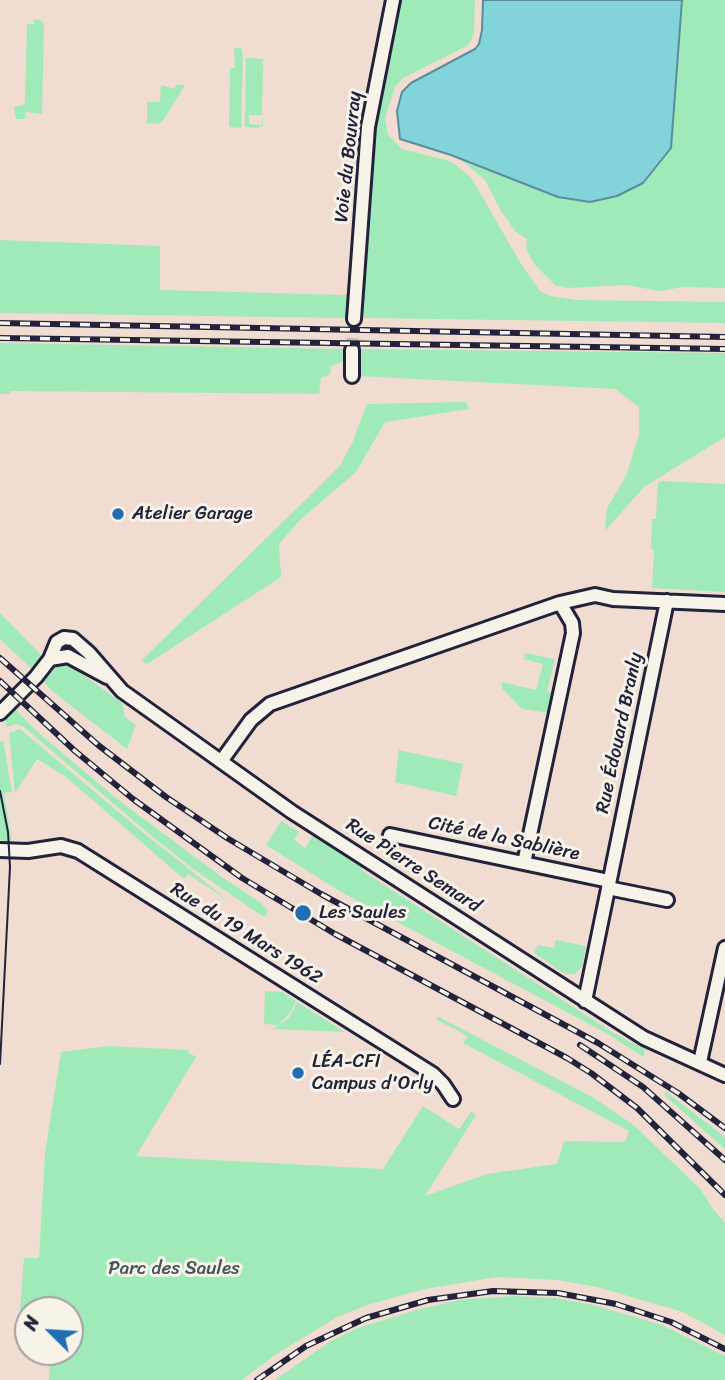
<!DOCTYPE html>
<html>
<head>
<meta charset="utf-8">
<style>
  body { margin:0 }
  #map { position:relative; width:725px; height:1380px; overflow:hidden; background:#f0dcd1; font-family:Sriracha,sans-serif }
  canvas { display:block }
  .north { position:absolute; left:14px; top:1296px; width:70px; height:70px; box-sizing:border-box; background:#f7f3e8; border:2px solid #a29fa3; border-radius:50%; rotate:294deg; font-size:19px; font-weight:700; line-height:28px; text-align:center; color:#22223b }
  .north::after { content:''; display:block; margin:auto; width:24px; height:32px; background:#1f6fb2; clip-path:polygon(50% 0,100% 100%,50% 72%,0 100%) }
</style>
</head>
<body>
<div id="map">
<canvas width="725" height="1380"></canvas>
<div class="north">N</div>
</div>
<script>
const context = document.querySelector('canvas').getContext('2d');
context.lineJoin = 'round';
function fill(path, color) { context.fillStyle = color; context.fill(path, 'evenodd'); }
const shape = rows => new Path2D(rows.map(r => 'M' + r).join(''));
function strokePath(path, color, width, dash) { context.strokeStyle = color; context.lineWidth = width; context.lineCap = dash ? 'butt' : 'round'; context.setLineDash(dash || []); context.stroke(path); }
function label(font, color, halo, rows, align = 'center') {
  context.font = font + ' Sriracha,sans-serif'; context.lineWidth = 6; context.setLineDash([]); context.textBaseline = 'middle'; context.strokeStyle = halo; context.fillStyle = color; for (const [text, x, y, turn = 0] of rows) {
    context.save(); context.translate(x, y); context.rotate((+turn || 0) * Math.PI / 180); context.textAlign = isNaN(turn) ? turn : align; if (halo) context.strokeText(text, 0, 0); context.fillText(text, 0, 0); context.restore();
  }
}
const green = shape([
  [401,0,475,0,474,32,471,41,467,46,403,78,395,87,385,118,388,135,402,149,450,161,471,177,521,264,540,291,550,296,576,300,725,302,725,323,362,318,377,113],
  [682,0,725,0,725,288,683,287,660,291,626,285,567,288,555,285,535,265,526,249,527,239,516,232,501,211,485,180,461,160,558,197,590,202,617,196,671,148],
  [34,19,41,20,44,24,42,114,26,112,25,119,16,119,14,107,25,104,27,24,34,24],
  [241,47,243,57,241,128,229,127,230,68,235,68,234,49],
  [246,58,263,59,262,115,249,115,249,124,261,125,263,119,263,125,258,128,245,127],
  [161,85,175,89,176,85,185,85,164,119,159,124,147,123,147,102,160,102],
  [0,240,160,246,160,290,348,295,347,318,0,313],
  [0,343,345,349,345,361,331,366,330,374,321,378,319,394,10,391,10,394,0,394],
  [360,349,725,353,725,437,644,487,605,531,607,508,626,476,639,435,639,407,615,389,357,376],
  [466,402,469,409,385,422,356,472,300,520,279,544,281,577,147,664,141,661,340,466,353,441,367,404],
  [661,481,725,484,725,592,652,588,654,550,651,549,652,519,656,519,658,483],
  [0,613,45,659,35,672,0,639],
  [525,653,555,659,547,691,556,693,549,713,522,709,502,688,502,682,536,690,543,664,524,659],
  [61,664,70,665,122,703,125,717,136,725,127,749,52,691,42,680,54,666],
  [13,707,40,734,117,799,226,880,260,902,268,911,264,917,192,868,149,834,24,727,16,724,7,727,5,719,11,714],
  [20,729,140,830,229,901,188,874,184,879,66,777,37,759,15,793,9,733],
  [3,740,12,792,4,793,12,844,5,843,0,839,0,742],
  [399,750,463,764,456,796,395,782],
  [281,821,299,832,294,840,305,848,315,833,364,865,361,870,615,1034,645,1049,643,1057,608,1034,341,892,266,845],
  [556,940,586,946,582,967,574,974,565,974,534,953,538,945,554,948],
  [265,991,282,992,296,1001,290,1013,278,1025,264,1024],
  [297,1002,345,1032,273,1029,289,1018],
  [437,1016,594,1098,635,1126,701,1190,713,1209,725,1223,725,1335,683,1312,597,1287,557,1280,496,1277,425,1289,370,1304,337,1317,275,1355,242,1380,49,1380,51,1352,70,1352,70,1310,20,1311,24,1258,39,1258,45,1153,61,1052,109,1046,189,1050,188,1052,196,1057,136,1156,383,1169,423,1106,459,1129,471,1112,476,1115,425,1196,487,1174,557,1164,564,1141,625,1142,629,1131,463,1043,468,1036,437,1020],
  [665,1091,725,1137,725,1149,665,1096],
  [513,1296,555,1298,594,1305,662,1325,725,1356,725,1380,275,1380,329,1342,358,1328,416,1310,459,1300]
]);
const water = shape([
  [483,0,682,0,671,148,643,183,617,196,590,202,558,197,451,155,400,139,397,111,402,92,411,83,475,49,479,44,482,30,483,0]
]);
const streetTunnel = shape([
  [352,350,354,319]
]);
const street = shape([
  [354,319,368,127,393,0],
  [352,376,352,350],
  [50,659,68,656,107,677],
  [0,713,36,677,50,659,57,642,64,638,73,639,89,653,122,691,292,812,644,1038,725,1075],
  [222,760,251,720,270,704,560,603,595,595,613,599,725,604],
  [390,835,609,881],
  [0,850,28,851,61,846,78,851,433,1074,443,1084,453,1099],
  [524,863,573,633,572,623,560,603],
  [608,888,667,900],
  [585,1001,667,601],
  [700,1062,725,948]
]);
const tram = shape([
  [0,791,8,832,10,867,0,1064]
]);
const rail = shape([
  [0,323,725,337],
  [0,338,725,349],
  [0,658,98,745,166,797,227,838,321,894,598,1043,678,1093,725,1128],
  [0,681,75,751,133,799,242,878,335,934,567,1058,591,1073,637,1108,725,1195],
  [580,1045,643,1087,725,1160],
  [257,1380,306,1346,366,1318,428,1300,493,1291,558,1293,616,1304,671,1322,725,1349]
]);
const markers = [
  [118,514,7,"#1f6fb2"],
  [303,913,9,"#1f6fb2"],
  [298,1073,7,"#1f6fb2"]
];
const streetNames = [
  ["Voie du Bouvray",349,157,-84],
  ["Rue Édouard Branly",620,733,-78],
  ["Cité de la Sablière",504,839,12],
  ["Rue Pierre Semard",413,866,33],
  ["Rue du 19 Mars 1962",246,934,32]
];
const poiNames = [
  ["Atelier Garage",132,514],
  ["Les Saules",319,913],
  ["LÉA-CFI",312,1062],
  ["Campus d'Orly",312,1084]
];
const parkNames = [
  ["Parc des Saules",174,1269]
];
fill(green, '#a0eab9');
fill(water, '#82d3da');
strokePath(water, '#5c8c9a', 2);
strokePath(streetTunnel, '#c7b7b3', 12, [12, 6]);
strokePath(street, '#22223b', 18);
strokePath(street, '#f7f3e8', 12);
strokePath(tram, '#22223b', 2);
strokePath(rail, '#22223b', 6);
strokePath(rail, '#f7f3e8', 3.5, [10]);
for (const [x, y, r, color] of markers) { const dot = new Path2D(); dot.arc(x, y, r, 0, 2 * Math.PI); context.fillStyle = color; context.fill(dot); strokePath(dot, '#f7f3e8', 2.5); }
label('19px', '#22223b', '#f7f3e8', streetNames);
label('19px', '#22223b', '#f7f3e8', poiNames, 'left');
label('19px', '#42545a', '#f7f3e8', parkNames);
</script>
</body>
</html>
